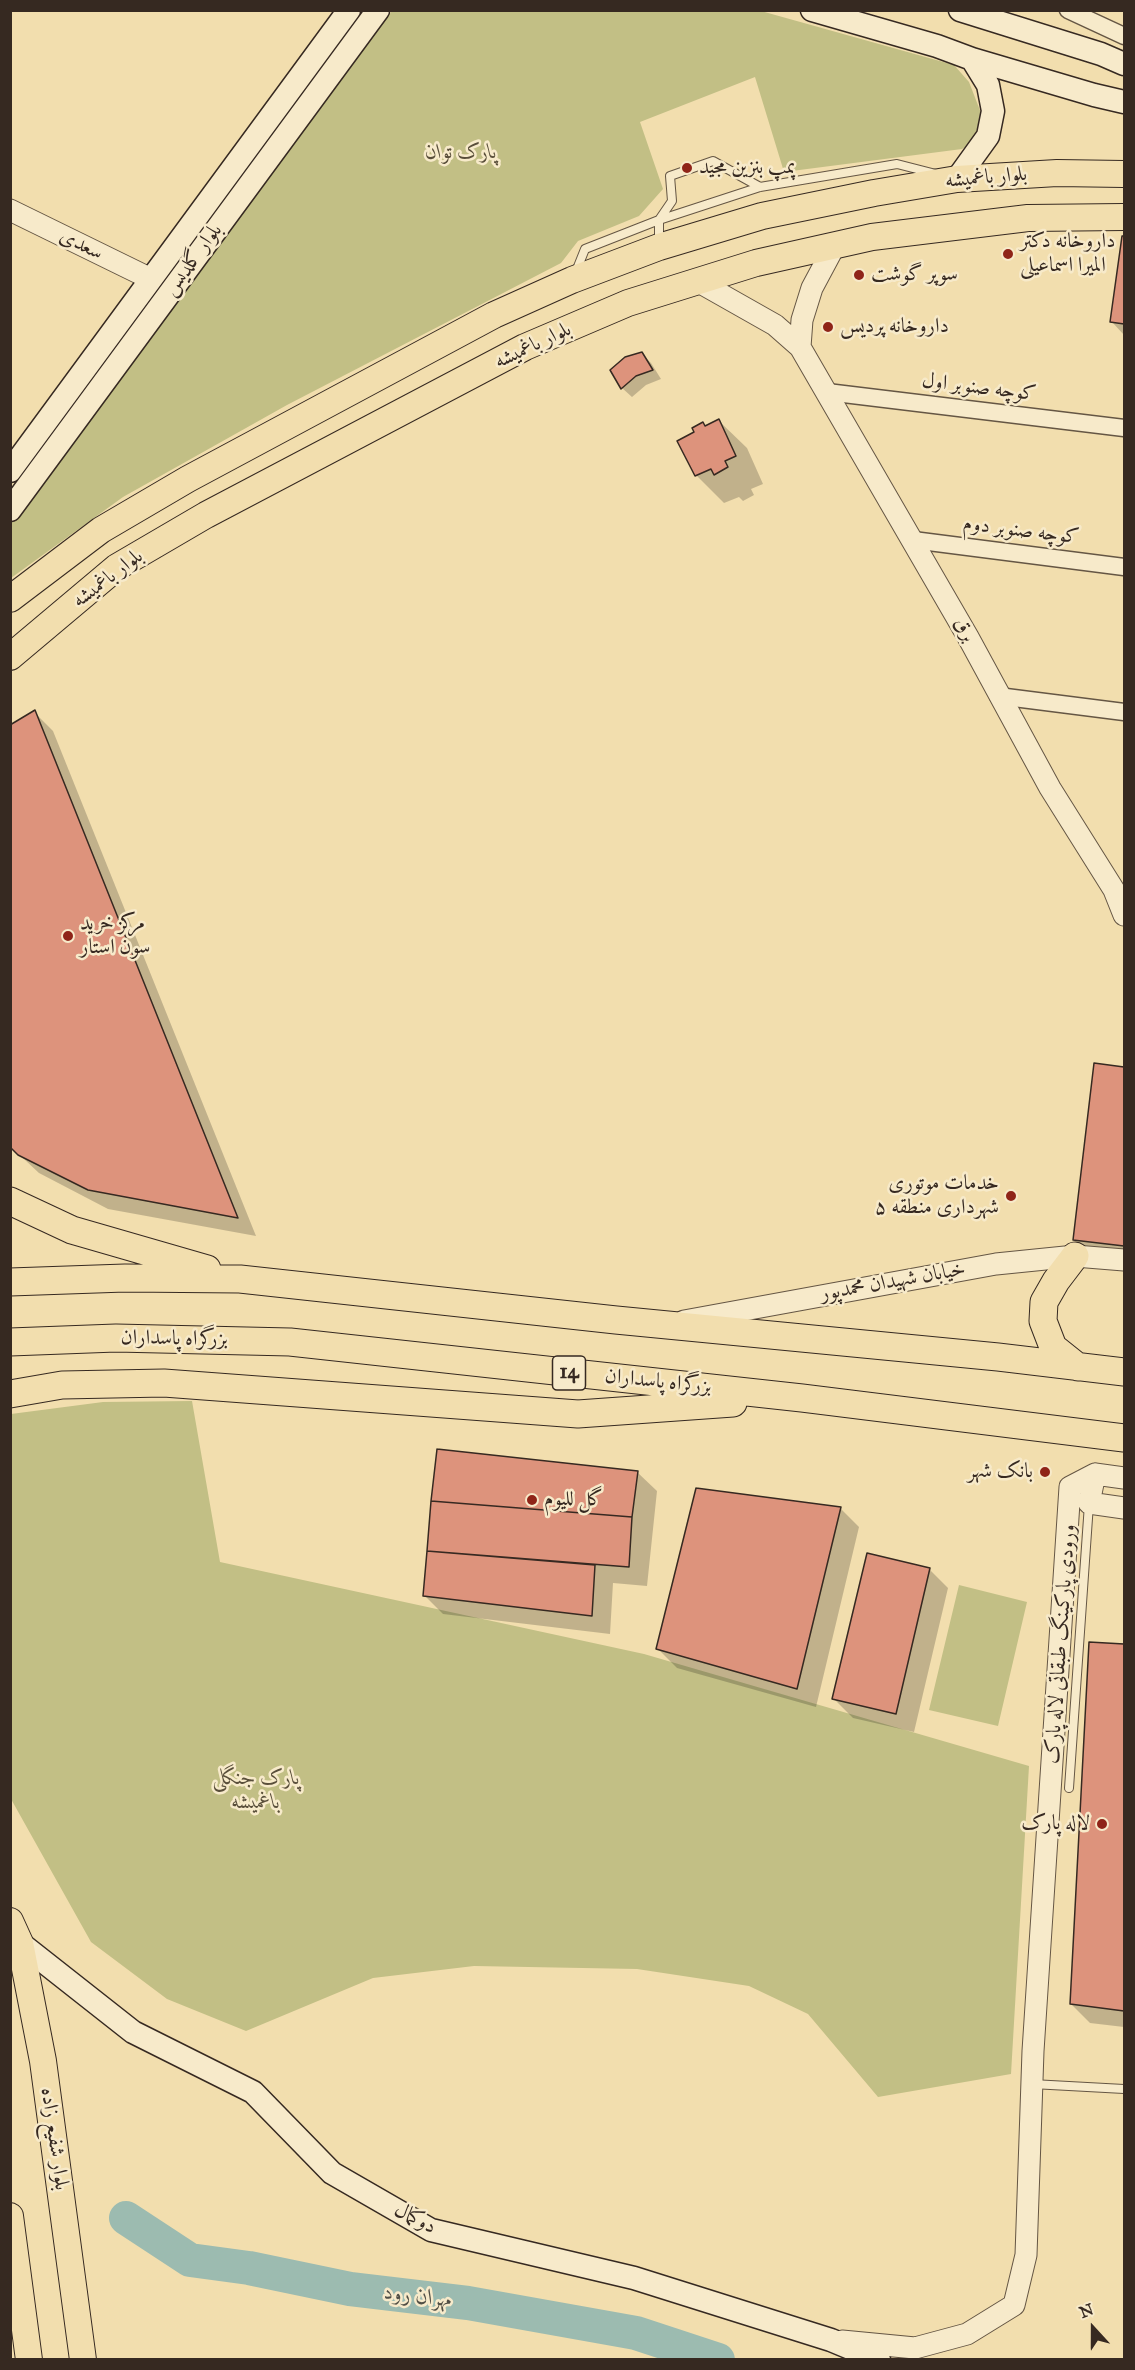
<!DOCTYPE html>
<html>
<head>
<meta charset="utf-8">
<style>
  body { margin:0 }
  #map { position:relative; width:1135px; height:2370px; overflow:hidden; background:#f2deae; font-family:"IM FELL Great Primer",serif }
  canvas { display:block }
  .frame { position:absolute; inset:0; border:12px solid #362921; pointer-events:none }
  .north { position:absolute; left:1063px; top:2298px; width:60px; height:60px; -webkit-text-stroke:4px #f7eaca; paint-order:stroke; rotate:339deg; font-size:16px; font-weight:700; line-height:24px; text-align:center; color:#362921 }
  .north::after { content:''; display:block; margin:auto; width:21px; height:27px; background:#362921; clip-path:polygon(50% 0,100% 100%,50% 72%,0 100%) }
</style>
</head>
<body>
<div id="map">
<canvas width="1135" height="2370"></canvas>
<div class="frame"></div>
<div class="north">N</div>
</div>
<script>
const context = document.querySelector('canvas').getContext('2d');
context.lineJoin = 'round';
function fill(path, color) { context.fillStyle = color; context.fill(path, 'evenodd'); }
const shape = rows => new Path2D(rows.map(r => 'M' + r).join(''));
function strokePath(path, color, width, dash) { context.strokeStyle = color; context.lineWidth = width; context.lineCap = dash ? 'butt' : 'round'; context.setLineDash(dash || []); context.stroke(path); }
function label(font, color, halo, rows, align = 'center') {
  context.font = font + ' "IM FELL Great Primer",Amiri,serif'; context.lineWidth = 5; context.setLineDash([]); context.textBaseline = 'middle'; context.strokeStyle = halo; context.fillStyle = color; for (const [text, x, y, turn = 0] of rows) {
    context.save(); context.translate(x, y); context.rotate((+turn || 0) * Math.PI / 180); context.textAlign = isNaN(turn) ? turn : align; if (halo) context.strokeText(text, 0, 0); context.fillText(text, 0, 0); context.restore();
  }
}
const green = shape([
  [392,11,761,11,954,65,969,82,981,113,974,141,962,149,784,172,755,77,640,122,663,189,639,216,578,241,561,263,287,405,123,497,11,578,10,520,325,95],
  [192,1401,220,1562,644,1654,1029,1766,1011,2074,878,2097,808,2014,749,1986,637,1969,474,1966,373,1978,246,2031,167,1999,91,1942,11,1799,11,1414,103,1402],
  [959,1585,1027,1602,998,1726,929,1710]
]);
const shadow = shape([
  [1123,237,1124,238,1124,335,1112,322],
  [641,353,651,363,661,379,646,385,632,397,622,388,612,370],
  [719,421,747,448,763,484,751,489,754,495,743,501,739,497,724,503,696,475,705,427],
  [34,712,53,731,256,1236,108,1209,39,1173,10,1146],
  [1095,1065,1124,1068,1124,1263,1093,1259,1074,1240],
  [439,1450,637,1472,657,1491,647,1586,613,1583,610,1634,443,1614,424,1595],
  [840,1508,859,1527,816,1707,677,1668,658,1649],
  [929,1569,948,1588,914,1732,853,1718,834,1699],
  [1090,1643,1124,1645,1124,2027,1090,2023,1071,2004]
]);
const river = shape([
  [126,2218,190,2260,249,2268,350,2289,468,2303,636,2333,718,2360]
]);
const building = shape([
  [1122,236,1124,236,1124,324,1110,322,1122,236],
  [642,352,653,370,636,376,621,389,610,370,625,357,642,352],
  [719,419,736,456,725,461,728,467,714,475,711,469,695,476,677,441,694,432,692,428,703,422,705,426,719,419],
  [35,710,238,1218,88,1190,18,1155,10,1147,10,725,35,710],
  [1094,1063,1124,1067,1124,1246,1073,1240,1094,1063],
  [437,1449,638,1471,632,1517,431,1501,437,1449],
  [696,1488,841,1507,797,1689,656,1649,696,1488],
  [431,1501,632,1517,629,1567,427,1551,431,1501],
  [427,1551,595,1565,592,1616,423,1596,427,1551],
  [867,1553,930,1568,896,1714,832,1699,867,1553],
  [1089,1642,1124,1644,1124,2011,1070,2004,1089,1642]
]);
const service = shape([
  [659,244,659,220,672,201,670,176,713,161,760,187],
  [575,274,585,249,659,220,760,187,897,164,936,174],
  [1069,1788,1089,1504],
  [1032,2084,1124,2089]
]);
const minor = shape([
  [1068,10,1124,36],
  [827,392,1124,428],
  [913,540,1124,567],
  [998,696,1124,712]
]);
const tertiary = shape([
  [10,210,151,279],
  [699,282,775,325,800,347,968,637,1050,788,1114,890,1124,915],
  [800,347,802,320,812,288,835,245],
  [684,1321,996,1264,1075,1256,1124,1260],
  [1095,1474,1089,1503,1124,1508],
  [842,2341,915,2348,967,2334,1014,2305,1026,2255,1033,2051,1070,1487,1095,1474,1124,1478]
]);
const secondary = shape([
  [812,10,937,46,972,59,988,85,993,111,988,136,957,179],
  [960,10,1101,54,1124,64],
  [972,59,1094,95,1124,102],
  [10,471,349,10],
  [10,510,378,10],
  [20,1943,133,2032,253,2092,332,2173,431,2230,634,2278,831,2340,879,2360]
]);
const primary = shape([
  [10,599,101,530,188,479,494,315,572,280,659,247,762,216,874,193,957,179,1057,173,1124,174],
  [10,657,117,567,206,515,525,347,628,303,756,263,872,237,1028,218,1124,217],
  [10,1921,20,1943,43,2061,83,2360],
  [10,2216,29,2360]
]);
const trunk = shape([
  [10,1201,72,1230,207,1269],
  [1075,1256,1056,1281,1044,1302,1043,1321,1053,1347,1078,1367],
  [10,1282,125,1278,240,1279,616,1320,998,1357,1124,1372],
  [10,1342,116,1338,290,1342,802,1398,1124,1438],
  [10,1394,62,1385,164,1383,578,1414,733,1403]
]);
const markers = [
  [687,168,6,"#8f2418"],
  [1008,254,6,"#8f2418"],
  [859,275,6,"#8f2418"],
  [828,327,6,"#8f2418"],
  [68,936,6,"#8f2418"],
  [1011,1196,6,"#8f2418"],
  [1045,1472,6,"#8f2418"],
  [532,1500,6,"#8f2418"],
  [1102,1824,6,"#8f2418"]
];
const shields = [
  [569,1373,33]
];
const shieldNames = [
  ["14",569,1373]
];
const parkNames = [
  ["پارک توان",461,153],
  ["پارک جنگلی",256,1779],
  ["باغمیشه",256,1803]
];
const poiNames = [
  ["پمپ بنزین مجید",699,168],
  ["داروخانه دکتر",1020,242],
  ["المیرا اسماعیلی",1020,266],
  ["سوپر گوشت",871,275],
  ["داروخانه پردیس",840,327],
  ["مرکز خرید",80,924],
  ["سون استار",80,948],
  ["خدمات موتوری",999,1184,"right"],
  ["شهرداری منطقه ۵",999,1208,"right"],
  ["بانک شهر",1033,1472,"right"],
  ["گل للیوم",544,1500],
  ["لاله پارک",1090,1824,"right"]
];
const streetNames = [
  ["بلوار باغمیشه",986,178,-5],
  ["سعدی",81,245,26],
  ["بلوار گلدیس",193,260,-53],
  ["بلوار باغمیشه",533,346,-25],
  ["کوچه صنوبر اول",979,388,7],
  ["کوچه صنوبر دوم",1021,531,7],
  ["بلوار باغمیشه",108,579,-37],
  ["برق",964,630,61],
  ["خیابان شهیدان محمدپور",893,1282,-10],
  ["بزرگراه پاسداران",174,1339,1],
  ["بزرگراه پاسداران",658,1382,6],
  ["ورودی پارکینگ طبقاتی لاله پارک",1061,1644,-86],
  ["بلوار شفیع زاده",54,2139,82],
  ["دوکمال",415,2219,27]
];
const waterNames = [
  ["مهران رود",418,2297,7]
];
fill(green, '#c2bf85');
fill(shadow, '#0003');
strokePath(river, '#9cbbb0', 34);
fill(building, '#dd937c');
strokePath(building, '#362921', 1.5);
strokePath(service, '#655644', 10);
strokePath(minor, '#655644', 19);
strokePath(tertiary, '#655644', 23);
strokePath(secondary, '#362921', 25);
strokePath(primary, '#362921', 28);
strokePath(trunk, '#362921', 29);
strokePath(service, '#f7eaca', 8);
strokePath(minor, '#f7eaca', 16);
strokePath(tertiary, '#f7eaca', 21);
strokePath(secondary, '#f7eaca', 22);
strokePath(primary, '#f2deae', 26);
strokePath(trunk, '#f2deae', 27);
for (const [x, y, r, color] of markers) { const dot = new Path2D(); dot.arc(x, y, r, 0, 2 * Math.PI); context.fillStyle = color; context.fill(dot); strokePath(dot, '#f7eaca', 2); }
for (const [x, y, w] of shields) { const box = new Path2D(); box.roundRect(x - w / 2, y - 17, w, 34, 4.5); context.fillStyle = '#f7eaca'; context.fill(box); strokePath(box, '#362921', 1.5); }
label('bold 20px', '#362921', null, shieldNames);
label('italic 21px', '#594e3a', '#f7eaca', parkNames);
label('21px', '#362921', '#f7eaca', poiNames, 'left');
label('21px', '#362921', '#f7eaca', streetNames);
label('italic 22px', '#504e45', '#f7eaca', waterNames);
</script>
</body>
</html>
